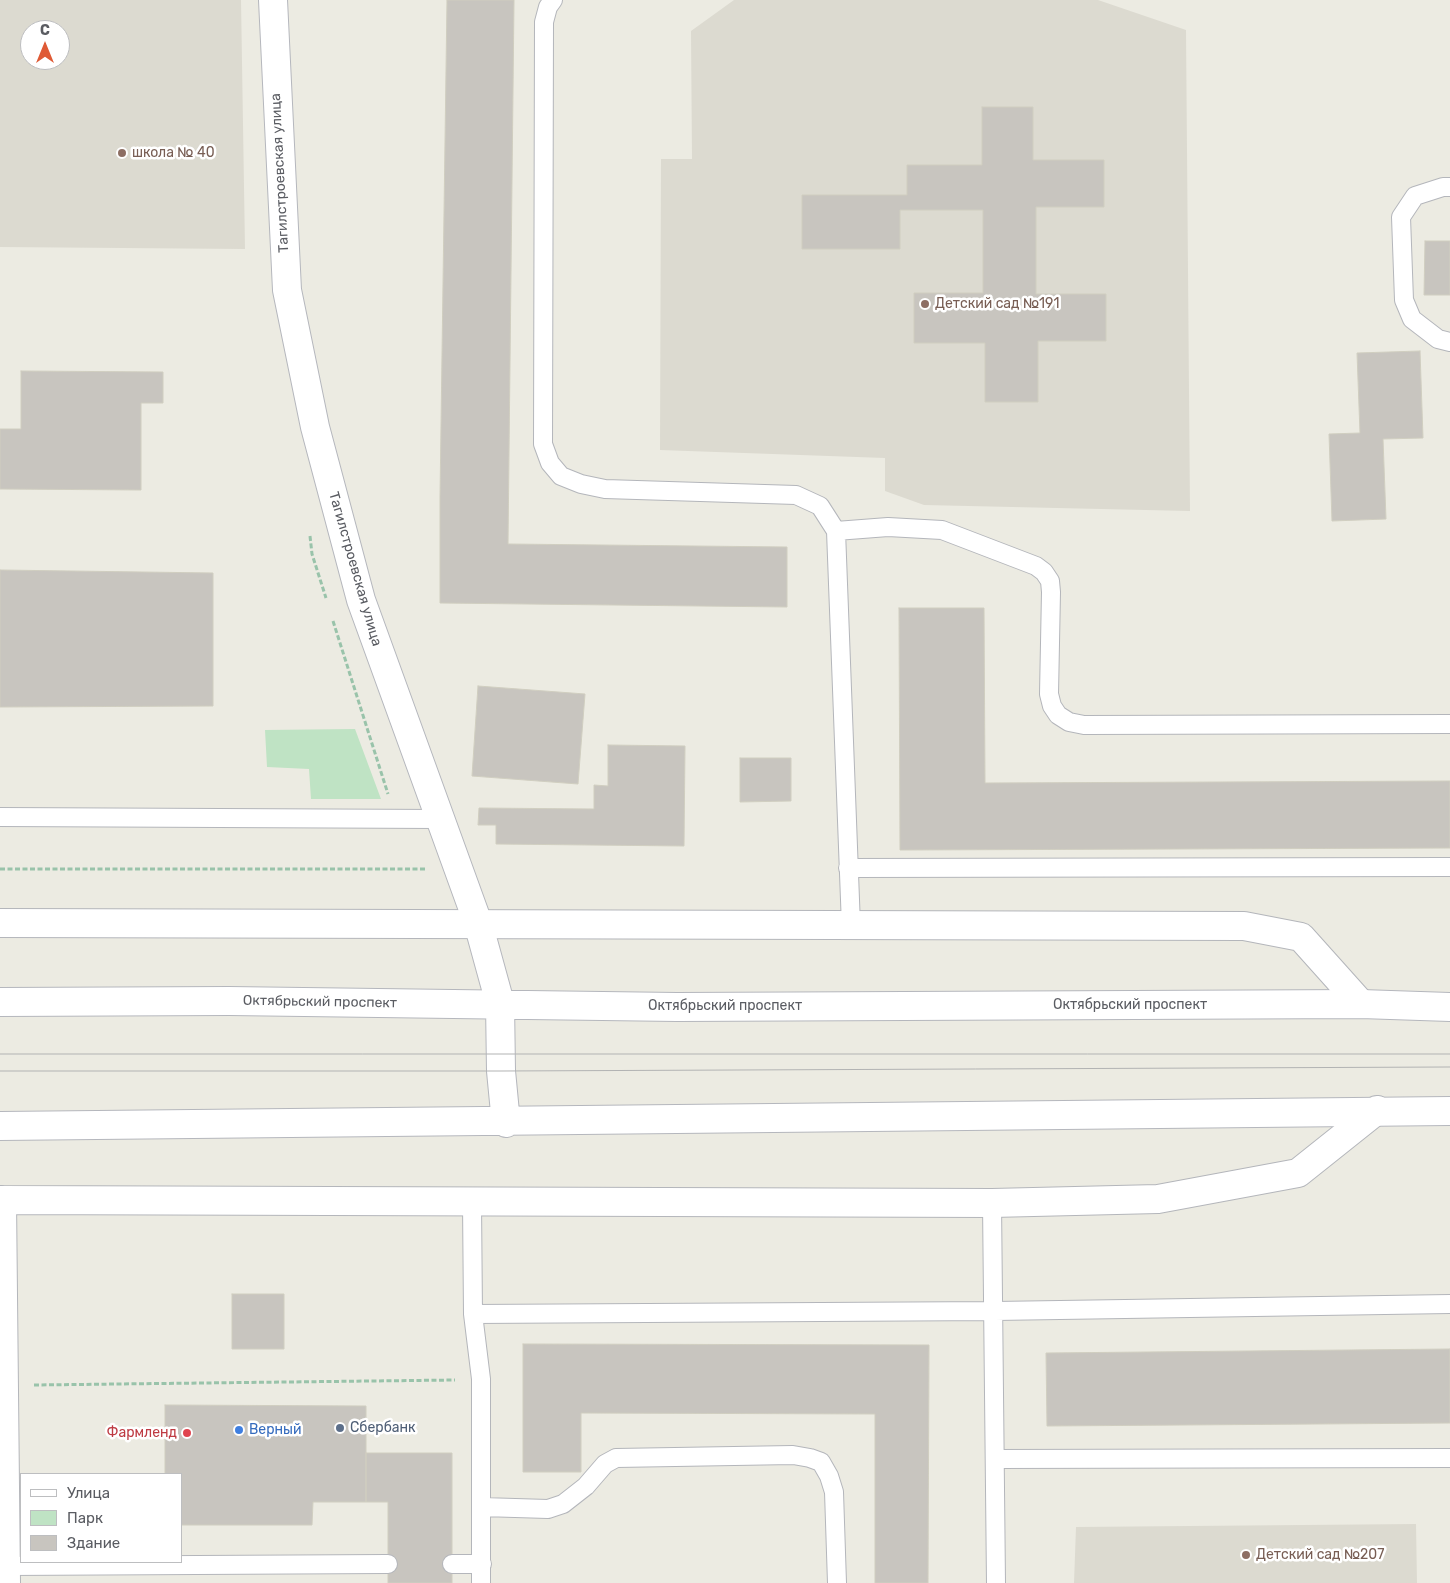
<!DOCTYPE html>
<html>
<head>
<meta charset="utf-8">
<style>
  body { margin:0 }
  #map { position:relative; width:1450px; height:1583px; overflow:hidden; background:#ecebe2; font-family:Rubik,sans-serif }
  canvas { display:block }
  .legend { position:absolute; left:20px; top:1473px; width:162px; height:90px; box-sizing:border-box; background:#fff; border:1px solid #bdbec0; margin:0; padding:6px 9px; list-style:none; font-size:15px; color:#5a5c62 }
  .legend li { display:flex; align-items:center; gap:10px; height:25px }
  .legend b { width:25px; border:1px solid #bdbec0 }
  .north { position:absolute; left:20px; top:20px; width:50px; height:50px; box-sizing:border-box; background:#fff; border:1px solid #bdbec0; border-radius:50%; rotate:0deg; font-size:14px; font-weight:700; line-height:20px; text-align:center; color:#5a5c62 }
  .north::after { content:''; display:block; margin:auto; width:18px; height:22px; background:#df5a35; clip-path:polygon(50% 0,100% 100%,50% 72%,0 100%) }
</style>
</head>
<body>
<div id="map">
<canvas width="1450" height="1583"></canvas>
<ul class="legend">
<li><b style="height:6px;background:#fff"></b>Улица</li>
<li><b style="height:14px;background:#bfe3c4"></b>Парк</li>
<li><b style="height:14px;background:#c8c5bf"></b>Здание</li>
</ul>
<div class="north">С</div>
</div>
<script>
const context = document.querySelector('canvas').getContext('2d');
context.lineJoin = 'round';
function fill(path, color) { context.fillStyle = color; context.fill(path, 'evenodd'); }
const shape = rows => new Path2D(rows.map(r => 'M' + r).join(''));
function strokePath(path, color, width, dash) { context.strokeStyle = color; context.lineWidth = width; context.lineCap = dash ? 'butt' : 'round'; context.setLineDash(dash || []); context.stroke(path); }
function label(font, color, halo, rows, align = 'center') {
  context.font = font + ' Rubik,sans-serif'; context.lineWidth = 5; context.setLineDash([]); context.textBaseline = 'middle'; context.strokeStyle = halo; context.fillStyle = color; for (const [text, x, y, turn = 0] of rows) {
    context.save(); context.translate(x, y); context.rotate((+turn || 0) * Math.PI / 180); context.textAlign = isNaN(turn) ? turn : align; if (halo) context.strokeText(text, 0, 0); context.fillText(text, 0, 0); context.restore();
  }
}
const education = shape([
  [0,0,241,0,245,249,0,247],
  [30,30,60,30,60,60,30,60],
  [734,0,1098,0,1186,30,1190,511,924,505,885,491,885,458,660,450,661,159,692,159,691,31],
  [1416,1524,1417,1583,1074,1583,1076,1527]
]);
const green = shape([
  [355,729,381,799,311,799,309,769,267,767,265,730]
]);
const building = shape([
  [447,0,514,0,508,544,787,547,787,607,440,603,440,497,447,0],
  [982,107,1033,107,1033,160,1104,160,1104,207,1036,207,1036,294,1106,294,1106,341,1038,341,1038,402,985,402,985,343,914,343,914,293,983,293,983,210,900,210,900,249,802,249,802,195,907,195,907,165,982,165,982,107],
  [1425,241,1450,241,1450,295,1424,295,1425,241],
  [1420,351,1423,438,1383,439,1386,519,1332,521,1329,434,1360,433,1357,353,1420,351],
  [21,371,163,372,163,403,141,403,141,490,0,489,0,429,21,429,21,371],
  [0,570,213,573,213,706,0,707,0,570],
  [899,608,984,608,985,783,1450,781,1450,848,900,850,899,608],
  [478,686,585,694,578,784,472,776,478,686],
  [608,745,685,746,684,846,496,844,496,825,478,825,479,808,594,809,594,785,608,786,608,745],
  [740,758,791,758,791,801,740,802,740,758],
  [232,1294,284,1294,284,1349,232,1349,232,1294],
  [523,1344,929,1345,928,1583,875,1583,875,1414,581,1413,581,1472,523,1472,523,1344],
  [1450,1349,1450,1423,1047,1426,1046,1353,1450,1349],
  [165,1405,366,1406,366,1502,313,1502,312,1525,181,1525,181,1474,165,1474,165,1405],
  [366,1453,452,1453,452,1583,388,1583,388,1502,366,1502,366,1453]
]);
const path = shape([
  [310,536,312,554,326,598],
  [333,621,388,794],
  [0,869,426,869],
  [34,1385,455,1380]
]);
const lane = shape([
  [553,0,548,7,544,22,543,444,550,463,561,476,581,484,605,489,796,495,820,506,836,531,851,926],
  [1450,187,1443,187,1415,196,1401,217,1404,300,1412,319,1438,339,1450,342],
  [836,531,888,527,942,530,1036,566,1044,572,1050,581,1051,592,1049,694,1052,706,1058,715,1069,722,1084,725,1450,724],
  [0,817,439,819],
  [848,868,1450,867],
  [472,1203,473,1314,481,1379,481,1583],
  [992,1203,996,1583],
  [473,1314,995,1311,1450,1304],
  [995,1459,1450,1458],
  [482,1507,548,1509,563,1504,586,1486,605,1464,616,1458,793,1455,810,1458,821,1462,829,1476,834,1492,837,1583],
  [452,1564,482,1564],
  [6,1566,388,1564]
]);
const street = shape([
  [0,923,1244,926,1301,937,1361,1004],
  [0,1200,992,1203,1158,1199,1298,1173,1377,1110],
  [2,1200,6,1583]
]);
const secondary = shape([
  [273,0,287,290,315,427,361,600,478,923,500,1003,501,1071,506,1123],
  [0,1002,229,1001,677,1007,1361,1004,1450,1007],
  [0,1126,1450,1111]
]);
const tram = shape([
  [0,1054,1450,1054],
  [0,1071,501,1071,1450,1067]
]);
const markers = [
  [122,153,5,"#8d6e63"],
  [925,304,5,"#8d6e63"],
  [340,1428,5,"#5c6f8a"],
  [239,1430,5,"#3f7fe0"],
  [187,1433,5,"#e0444e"],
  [1246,1555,5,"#8d6e63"]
];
const educationNames = [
  ["школа № 40",132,153],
  ["Детский сад №191",935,304],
  ["Детский сад №207",1256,1555]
];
const streetNames = [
  ["Тагилстроевская улица",280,173,-93],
  ["Тагилстроевская улица",355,569,74],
  ["Октябрьский проспект",320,1002,1],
  ["Октябрьский проспект",1130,1005],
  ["Октябрьский проспект",725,1006]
];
const serviceNames = [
  ["Сбербанк",350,1428]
];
const shopNames = [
  ["Верный",249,1430]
];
const healthNames = [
  ["Фармленд",177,1433]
];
fill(education, '#dcdad0');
fill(green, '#bfe3c4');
fill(building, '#c8c5bf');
strokePath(building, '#d0cec0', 1);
strokePath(lane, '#b4b6bb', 20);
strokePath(street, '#b4b6bb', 30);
strokePath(secondary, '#b5b7bd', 30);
strokePath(path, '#99c3aa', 3, [5, 2.5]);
strokePath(lane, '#fff', 18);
strokePath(street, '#fff', 28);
strokePath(secondary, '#fff', 28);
strokePath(tram, '#b2b3b3', 1);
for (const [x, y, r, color] of markers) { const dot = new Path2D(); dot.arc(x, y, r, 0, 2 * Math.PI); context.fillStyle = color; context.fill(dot); strokePath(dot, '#fff', 2); }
label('14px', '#785e54', '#fff', educationNames, 'left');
label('14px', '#5a5c62', '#fff', streetNames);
label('14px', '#4e5e75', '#fff', serviceNames, 'left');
label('14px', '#366cbe', '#fff', shopNames, 'left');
label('14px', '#be3a42', '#fff', healthNames, 'right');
</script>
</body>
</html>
